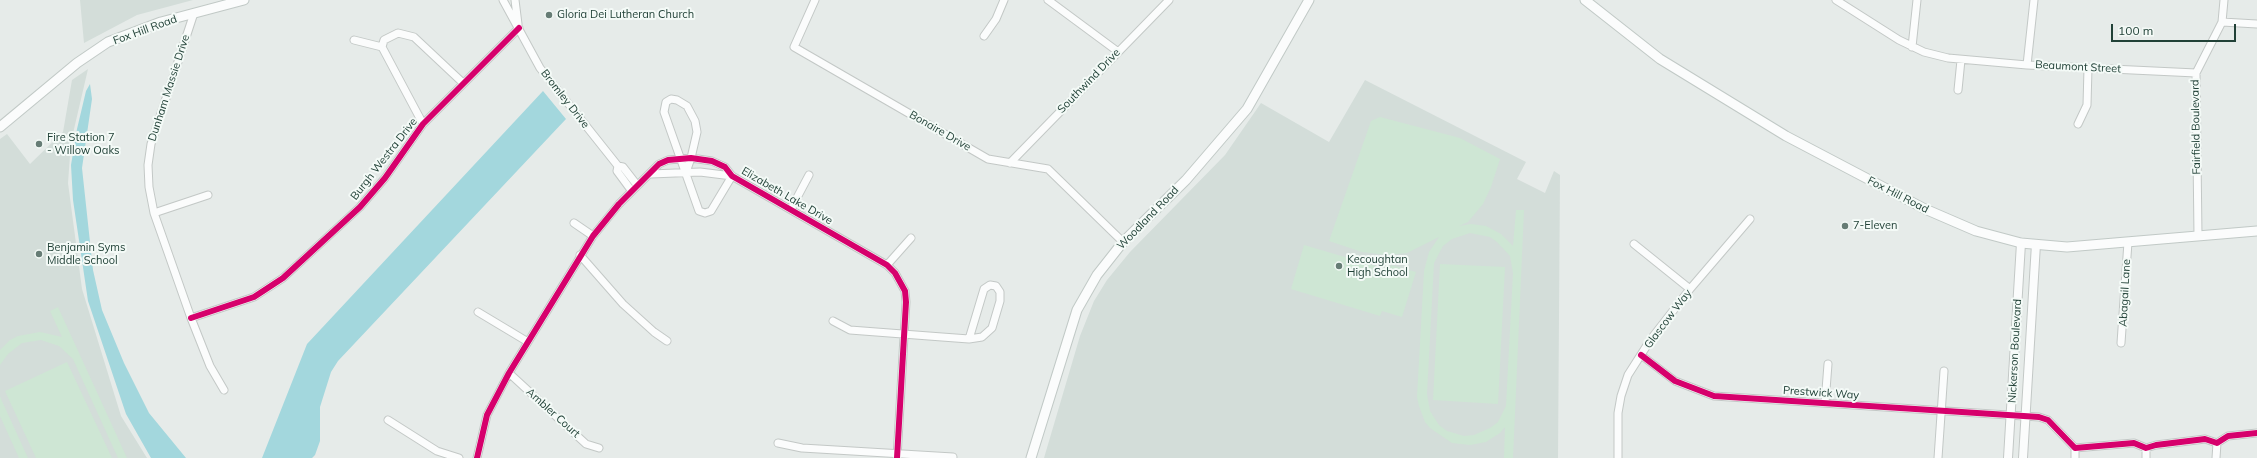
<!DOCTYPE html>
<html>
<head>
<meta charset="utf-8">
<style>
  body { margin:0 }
  #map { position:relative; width:2257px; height:458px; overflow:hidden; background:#e6ebe9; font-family:Mulish,sans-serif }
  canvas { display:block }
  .scale { position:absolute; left:2111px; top:24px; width:125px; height:18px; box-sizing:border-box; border:2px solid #214137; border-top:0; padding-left:5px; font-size:12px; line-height:14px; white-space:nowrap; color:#214137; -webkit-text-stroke:3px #f4faf7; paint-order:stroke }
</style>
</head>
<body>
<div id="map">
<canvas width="2257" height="458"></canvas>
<div class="scale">100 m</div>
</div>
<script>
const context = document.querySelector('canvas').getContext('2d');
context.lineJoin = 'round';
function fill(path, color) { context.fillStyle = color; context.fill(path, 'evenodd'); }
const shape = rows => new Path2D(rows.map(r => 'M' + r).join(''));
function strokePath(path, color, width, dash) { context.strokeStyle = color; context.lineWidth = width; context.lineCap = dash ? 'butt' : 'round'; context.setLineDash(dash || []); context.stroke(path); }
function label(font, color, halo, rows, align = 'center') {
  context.font = font + ' Mulish,sans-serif'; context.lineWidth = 4; context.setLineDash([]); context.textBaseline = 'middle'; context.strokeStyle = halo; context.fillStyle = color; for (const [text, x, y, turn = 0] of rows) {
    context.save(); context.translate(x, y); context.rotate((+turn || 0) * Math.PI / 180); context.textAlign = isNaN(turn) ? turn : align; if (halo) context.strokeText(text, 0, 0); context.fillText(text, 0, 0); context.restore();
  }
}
const built = shape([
  [80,0,193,0,137,15,84,43],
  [88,69,71,142,68,183,82,289,121,416,147,458,0,458,0,139,7,134,30,164,63,132,72,80],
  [1365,80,1526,162,1517,179,1545,193,1554,171,1560,175,1558,458,1044,458,1080,336,1094,301,1107,280,1130,252,1225,155,1261,103,1329,142]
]);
const green = shape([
  [1380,117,1460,138,1500,159,1491,187,1483,204,1468,222,1459,226,1471,224,1486,226,1501,234,1513,246,1516,210,1524,210,1513,458,1504,458,1505,427,1500,433,1486,442,1470,445,1452,443,1430,428,1425,422,1419,406,1417,397,1424,271,1429,252,1439,237,1407,253,1387,255,1362,252,1329,241,1371,121],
  [1470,233,1490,237,1497,242,1510,256,1513,273,1506,406,1498,422,1490,428,1474,435,1464,436,1447,431,1439,425,1430,411,1427,394,1434,263,1443,246,1452,239],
  [1304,245,1389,270,1391,265,1416,272,1402,317,1382,311,1380,316,1291,289],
  [1440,264,1505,267,1498,404,1433,400],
  [58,307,127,458,118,458,73,359,59,346,41,340,22,343,8,354,0,365,0,350,10,340,18,336,40,332,62,337,50,311],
  [67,362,112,458,36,458,5,391],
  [0,396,1,399,28,458,19,458,0,416]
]);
const water = shape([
  [90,84,92,99,82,168,93,270,102,310,124,363,149,413,186,458,151,458,126,414,88,301,73,200,71,165,77,129,86,91],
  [543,91,566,119,338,361,331,372,320,407,320,441,315,455,312,458,262,458,307,344]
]);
const minor = shape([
  [503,0,540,68,618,166,623,167,637,185],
  [515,0,518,24],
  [815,0,794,47,988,159,1048,169,1123,242],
  [1048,0,1117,51],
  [1836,0,1899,40,1924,52,1948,58,2027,65,2196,73],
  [194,13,151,144,148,165,149,187,154,213,191,318,210,366,224,390],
  [2222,22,2257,24],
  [984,36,996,19,1004,0],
  [354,40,382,47],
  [1912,47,1917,0],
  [2027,65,2034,0],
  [1958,90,1961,60],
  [423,124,382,47,384,40,398,33,414,37,463,83],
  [2078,124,2087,105,2088,68],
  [1010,163,1169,0],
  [618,166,617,171,631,190],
  [686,172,691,158,697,132,695,121,687,106,677,100,671,99,666,102,664,112,699,211,705,213,711,211,732,176],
  [651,174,700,172,732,176],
  [791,209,809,175],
  [154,213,208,195],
  [574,223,593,236],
  [2198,236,2196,73,2222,22,2224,0],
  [1634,244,1690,289],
  [580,255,623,304,654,332,667,341],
  [887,265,911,238],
  [478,312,528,342],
  [191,318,254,297,283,278,360,207,385,178,423,124,519,28],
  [833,321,850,330,942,337,969,339,982,337,992,328,1000,301,1000,292,996,286,990,285,984,289,969,339],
  [2121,343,2128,242],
  [1641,355,1675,381,1714,396,2039,417,2048,420,2075,448,2134,443,2146,448,2156,445,2205,439,2217,443,2228,436,2257,433],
  [509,373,586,444,599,448],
  [1825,403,1828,364],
  [388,420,437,451,459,458],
  [778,443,802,448,953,457],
  [477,458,487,415,509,373,593,236,619,204,659,164,668,160,691,158,712,161,725,167,732,176,887,265,895,273,905,291,906,302,897,458],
  [1618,458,1618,413,1621,396,1628,375,1651,339,1690,289,1750,219],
  [1938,458,1944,371],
  [2075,458,2075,448],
  [2146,458,2146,448],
  [2216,458,2217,443]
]);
const tertiary = shape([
  [2008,458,2021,243],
  [2023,458,2036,244]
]);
const secondary = shape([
  [1585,0,1660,59,1786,136,1925,209,1976,231,2021,243,2067,247,2257,231],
  [0,127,77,63,108,42,161,22,244,0],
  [1031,458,1077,310,1097,275,1123,242,1186,180,1247,109,1309,0]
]);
const cycleway = shape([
  [191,318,254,297,283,278,360,207,385,178,423,124,519,28],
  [1641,355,1675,381,1714,396,2039,417,2048,420,2075,448,2134,443,2146,448,2156,445,2205,439,2217,443,2228,436,2257,433],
  [477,458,487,415,509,373,593,236,619,204,659,164,668,160,691,158,712,161,725,167,732,176,887,265,895,273,905,291,906,302,897,458]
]);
const markers = [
  [549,15,4,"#667c75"],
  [39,144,4,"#667c75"],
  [1845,226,4,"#667c75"],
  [39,254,4,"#667c75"],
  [1339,266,4,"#667c75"]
];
const poiNames = [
  ["Gloria Dei Lutheran Church",557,15],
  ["Fire Station 7",47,138],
  ["- Willow Oaks",47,151],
  ["7-Eleven",1853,226],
  ["Benjamin Syms",47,248],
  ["Middle School",47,261],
  ["Kecoughtan",1347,260],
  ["High School",1347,273]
];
const streetNames = [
  ["Fox Hill Road",145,30,-20],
  ["Beaumont Street",2078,67,3],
  ["Southwind Drive",1089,81,-46],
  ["Dunham Massie Drive",169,88,-72],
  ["Bromley Drive",565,99,52],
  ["Fairfield Boulevard",2196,127,-91],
  ["Bonaire Drive",940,131,30],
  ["Burgh Westra Drive",384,159,-52],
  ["Fox Hill Road",1898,195,27],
  ["Elizabeth Lake Drive",787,196,30],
  ["Woodland Road",1148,218,-46],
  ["Abagail Lane",2125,293,-87],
  ["Glascow Way",1668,319,-53],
  ["Nickerson Boulevard",2015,351,-87],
  ["Prestwick Way",1821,393,4],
  ["Ambler Court",553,413,42]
];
fill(built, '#d3ddd9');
fill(green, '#cee6d4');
fill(water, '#a3d7dd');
strokePath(minor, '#c3c8c6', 9);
strokePath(tertiary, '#c3c8c6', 10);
strokePath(secondary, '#c1c9c6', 11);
strokePath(minor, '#fbfcfc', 7);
strokePath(tertiary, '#fbfcfc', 8);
strokePath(secondary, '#fbfcfc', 9);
strokePath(cycleway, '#d6006c', 6);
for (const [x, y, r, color] of markers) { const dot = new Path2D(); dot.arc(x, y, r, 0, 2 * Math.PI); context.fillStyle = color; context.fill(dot); strokePath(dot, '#f4faf7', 1.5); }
label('11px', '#214137', '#f4faf7', poiNames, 'left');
label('11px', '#214137', '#f4faf7', streetNames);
</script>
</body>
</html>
